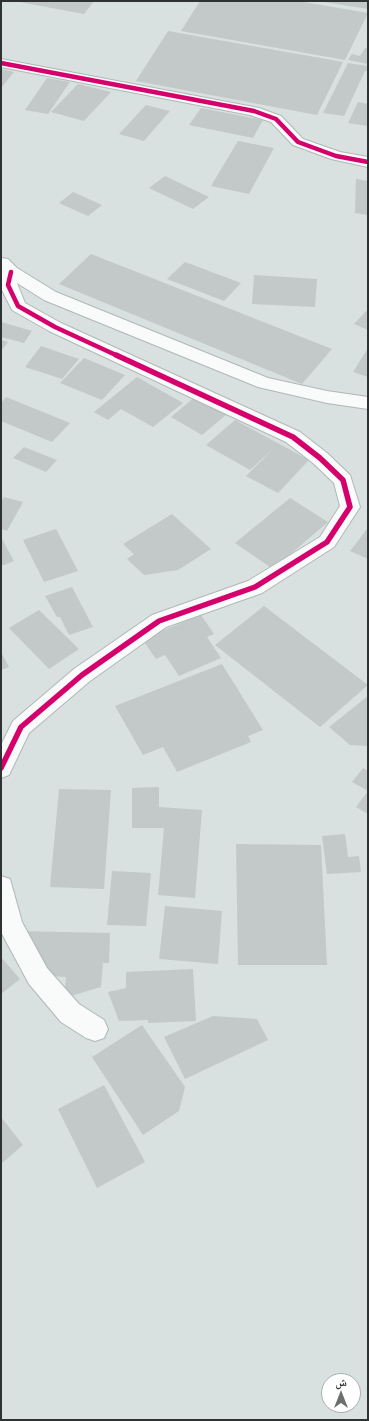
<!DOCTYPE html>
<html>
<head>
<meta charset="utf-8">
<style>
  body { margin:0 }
  #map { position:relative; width:369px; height:1421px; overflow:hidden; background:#d9e0e0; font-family:Poppins,"Noto Naskh Arabic",sans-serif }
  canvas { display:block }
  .frame { position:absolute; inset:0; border:2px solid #2e3233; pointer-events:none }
  .north { position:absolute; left:321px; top:1373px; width:40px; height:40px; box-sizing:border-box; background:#fff; border:1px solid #abadad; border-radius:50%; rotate:0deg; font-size:11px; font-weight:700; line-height:16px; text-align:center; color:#2e3233 }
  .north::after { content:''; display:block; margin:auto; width:14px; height:18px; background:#6a6f70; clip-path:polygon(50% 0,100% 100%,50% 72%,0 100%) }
</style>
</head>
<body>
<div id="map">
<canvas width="369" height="1421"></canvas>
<div class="frame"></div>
<div class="north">ش</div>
</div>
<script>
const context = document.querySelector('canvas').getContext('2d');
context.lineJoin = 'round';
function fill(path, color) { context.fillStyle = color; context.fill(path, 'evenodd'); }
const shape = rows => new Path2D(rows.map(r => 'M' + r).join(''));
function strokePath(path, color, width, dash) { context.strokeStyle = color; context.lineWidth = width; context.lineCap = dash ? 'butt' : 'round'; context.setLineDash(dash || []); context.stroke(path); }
const building = shape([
  [14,1,94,1,84,14],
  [200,1,298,1,368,13,345,60,181,31],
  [324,1,368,1,368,9,324,2],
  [168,31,343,62,317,115,136,81],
  [365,48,368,48,368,64,348,60,352,54,360,56],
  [348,63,368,66,368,71,365,71,344,116,323,113],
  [1,69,14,72,1,88],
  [47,78,70,82,48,114,25,110],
  [78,84,111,92,84,121,51,112],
  [358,102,368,104,368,126,348,123],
  [146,105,170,111,144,141,119,134],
  [201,108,263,120,253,138,189,125],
  [238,141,274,148,249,194,211,186],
  [165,176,209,197,193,209,149,188],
  [356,179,368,181,368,215,355,213],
  [73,192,102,205,88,216,59,203],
  [91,254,332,349,302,384,59,284],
  [185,262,241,283,224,301,167,279],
  [254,275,317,279,315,307,252,304],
  [368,309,368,330,354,324],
  [1,322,32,331,24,343,1,337],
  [1,340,8,342,1,351],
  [41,346,79,359,62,379,25,367],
  [368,348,368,377,353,372],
  [84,358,125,375,102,400,60,383],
  [137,377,183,403,153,427,121,409,108,420,94,412],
  [6,397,70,423,52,442,1,421,1,403],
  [195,397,227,414,202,435,171,417],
  [235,420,309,460,278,493,246,476,275,447,250,470,206,445],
  [24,447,57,460,46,472,13,458],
  [4,497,23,502,7,531,1,529,1,501],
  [290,498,328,522,273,569,235,543],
  [172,514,211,549,178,570,144,575,127,559,134,554,123,544],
  [56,529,78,571,44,582,23,540],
  [367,529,368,529,368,559,350,551],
  [1,537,14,561,1,566],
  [72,587,93,627,69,635,60,617,57,617,45,596],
  [264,606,368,685,320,727,215,645],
  [39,610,79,649,49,669,9,628],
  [201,615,214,634,207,637,221,658,179,676,165,655,156,659,142,639],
  [1,652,9,667,1,670],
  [222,664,263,730,248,736,251,742,177,772,163,747,143,755,115,706],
  [368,696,368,746,350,745,329,727],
  [363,768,368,771,368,814,356,807,368,791,352,782],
  [159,787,159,807,202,810,195,898,158,895,164,828,132,828,132,788],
  [59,789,111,790,104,889,50,887],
  [345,834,348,857,359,856,361,872,327,874,322,836],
  [236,844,321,845,327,965,238,965],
  [112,871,151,873,146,926,107,925],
  [165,906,222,911,218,964,159,959],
  [16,931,110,933,109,963,103,963,101,987,64,998,66,977,51,976],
  [1,957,20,979,1,994],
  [193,969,196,1021,148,1023,148,1020,119,1021,108,992,126,988,126,972],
  [213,1016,257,1019,268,1040,185,1079,164,1037],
  [142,1025,185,1087,179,1111,143,1135,92,1057],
  [104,1085,145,1162,97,1188,58,1109],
  [1,1117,23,1145,1,1164]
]);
const street = shape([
  [1,59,259,108,281,116,303,139,340,152,368,157,368,167,331,159,293,145,271,122,250,115,1,67,1,59],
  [1,258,8,259,17,268,56,292,268,378,327,391,368,397,368,409,327,403,258,387,44,300,17,283,25,303,61,323,300,432,327,453,350,475,360,507,334,547,262,593,166,627,90,681,29,733,9,775,1,778,1,745,13,721,74,669,152,615,248,581,320,537,340,506,334,483,313,463,286,442,49,331,12,310,1,288,1,258],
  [1,876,10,879,22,922,47,968,79,1004,104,1020,108,1029,104,1038,95,1041,86,1038,61,1022,29,984,1,932,1,876]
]);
const cyclewayFar1 = shape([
  [1,63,254,111,276,119,298,142,336,156,368,162],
  [11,272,8,285,18,306,55,327,118,356]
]);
const cycleway = shape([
  [1,768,21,727,82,675,159,621,255,587,327,542,350,507,343,480,320,458,293,437,116,355]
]);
fill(building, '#c3c8c9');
strokePath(street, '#b1b7b7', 2);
fill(street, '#f9fafa');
strokePath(cyclewayFar1, '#d6006c', 4.5);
strokePath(cycleway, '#d6006c', 5.5);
</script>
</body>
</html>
